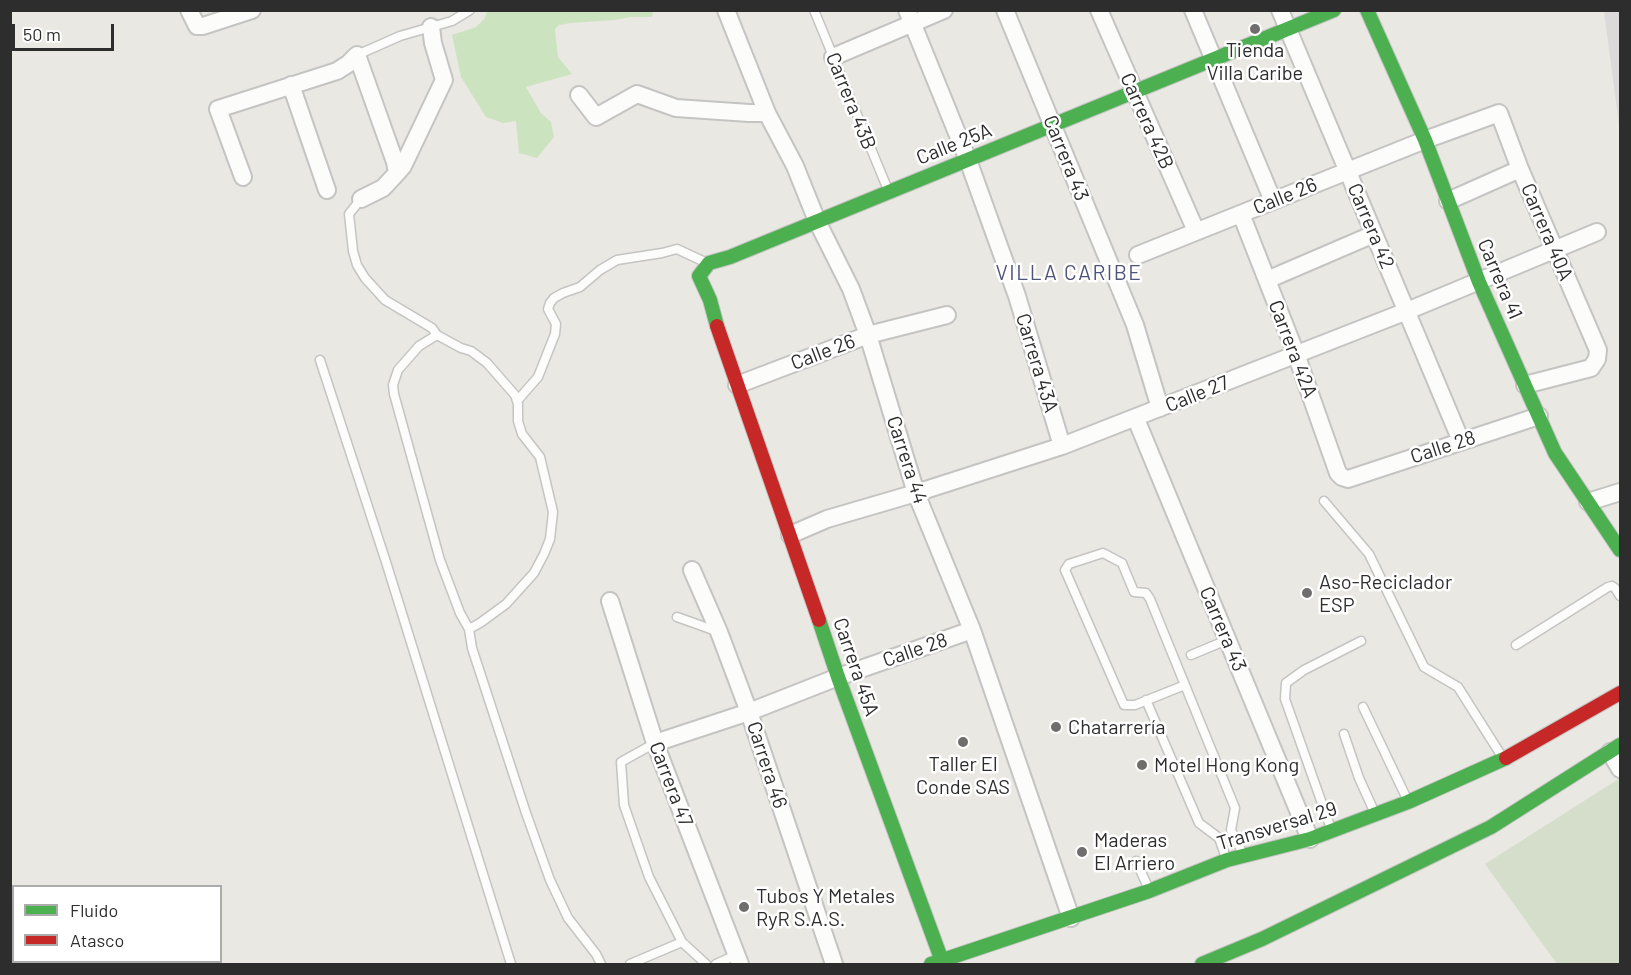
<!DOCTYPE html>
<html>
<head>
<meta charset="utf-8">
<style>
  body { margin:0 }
  #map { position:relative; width:1631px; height:975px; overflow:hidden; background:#eae8e3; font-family:Barlow,sans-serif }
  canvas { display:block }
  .frame { position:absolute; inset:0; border:12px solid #2d2d2d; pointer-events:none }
  .legend { position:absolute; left:12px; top:885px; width:210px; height:78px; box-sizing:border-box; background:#fff; border:2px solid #ababab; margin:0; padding:8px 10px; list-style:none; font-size:18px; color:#2d2d2d }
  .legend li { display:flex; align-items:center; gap:12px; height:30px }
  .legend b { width:30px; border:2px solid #ababab }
  .scale { position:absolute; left:12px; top:24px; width:102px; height:27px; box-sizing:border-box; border:3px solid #2d2d2d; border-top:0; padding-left:8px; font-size:18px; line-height:21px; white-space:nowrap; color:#2d2d2d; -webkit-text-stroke:4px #fff; paint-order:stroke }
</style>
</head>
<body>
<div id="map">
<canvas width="1631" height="975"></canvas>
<div class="frame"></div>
<ul class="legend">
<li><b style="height:8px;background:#4caf50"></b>Fluido</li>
<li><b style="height:8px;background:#c62828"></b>Atasco</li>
</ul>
<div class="scale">50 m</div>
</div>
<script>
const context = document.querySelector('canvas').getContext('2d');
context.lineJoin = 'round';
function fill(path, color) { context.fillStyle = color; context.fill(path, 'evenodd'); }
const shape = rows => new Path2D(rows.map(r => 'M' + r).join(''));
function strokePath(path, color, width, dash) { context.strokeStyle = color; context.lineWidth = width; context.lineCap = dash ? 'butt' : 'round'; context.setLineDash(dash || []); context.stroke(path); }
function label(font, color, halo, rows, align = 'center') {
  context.font = font + ' Barlow,sans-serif'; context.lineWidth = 5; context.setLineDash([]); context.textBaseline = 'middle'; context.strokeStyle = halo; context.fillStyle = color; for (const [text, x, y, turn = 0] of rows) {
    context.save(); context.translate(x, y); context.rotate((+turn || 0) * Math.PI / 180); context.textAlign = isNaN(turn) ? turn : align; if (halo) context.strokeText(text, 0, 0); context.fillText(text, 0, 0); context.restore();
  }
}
const industrial = shape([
  [1604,11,1620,11,1620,133]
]);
const green = shape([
  [487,11,487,10,653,11,652,17,630,17,615,20,571,23,559,25,555,29,558,57,572,74,526,87,541,113,551,122,554,137,537,158,519,153,516,121,503,123,486,117,461,77,452,35,476,27,485,18]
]);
const cemetery = shape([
  [1620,778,1620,964,1557,964,1485,864]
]);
const lane = shape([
  [814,10,888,190],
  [357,55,400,36,452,21,470,10],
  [361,199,349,214,353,251,357,265,365,278,385,300,432,328,437,335,461,348,471,351,487,363,515,395,518,404,518,421,522,434,540,457,553,512,550,539,544,554,534,573,506,604,480,623,469,629],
  [437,335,419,346,398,370,393,385,394,394,440,560,460,613,469,629,472,648,526,813,550,880,568,918,596,954,601,964],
  [320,360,386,562,511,964],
  [517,401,538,377,555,334,556,324,548,309,550,303,554,298,563,293,580,287,600,270,617,260,662,253,677,249,705,262],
  [1324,501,1369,554,1424,667,1458,687,1501,755],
  [677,617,719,632],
  [1516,645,1608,587,1612,586,1615,588,1620,596],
  [1191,655,1227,640],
  [1185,685,1135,705,1124,705,1065,570,1069,564,1103,553,1122,563,1134,592,1146,593,1150,599,1235,808,1231,830,1242,852],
  [1146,700,1199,823,1219,838,1225,855],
  [1363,707,1407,799],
  [1344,734,1359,778,1373,809],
  [655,743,621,762,624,805,649,877,682,942,706,964],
  [1330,826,1285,699,1286,683,1304,670,1361,641],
  [1136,861,1147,885],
  [630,964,682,942],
  [716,964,736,955]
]);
const street = shape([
  [189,10,197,26,203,26,252,10],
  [726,10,767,113,795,166,817,221,851,289,868,335,916,493,972,630,1071,918],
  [907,10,968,160,1017,296,1062,446],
  [1005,10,1135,325,1160,408],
  [1099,10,1196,231],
  [1193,10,1273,201],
  [1280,10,1461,441],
  [833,57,944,10],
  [291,85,327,190],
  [579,95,596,117,637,94,676,108,749,113,767,113],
  [397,173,403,166,444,80,433,43,431,27],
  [243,177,218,109,337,71,348,64,357,55,395,162,397,173,383,188,361,199],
  [1448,201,1520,169],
  [1241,214,1296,354,1338,473,1342,477,1348,479,1539,416],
  [1138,255,1425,140,1499,113,1520,169,1598,350,1597,359,1591,368,1525,385],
  [1267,280,1374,234],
  [737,385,868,335,947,315],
  [1136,419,1310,839],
  [1588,502,1620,492],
  [790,535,827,519,916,493,1062,446,1407,311,1597,232],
  [692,570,719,632,749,712,834,964],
  [610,601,655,743,740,964],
  [655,743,749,712,838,677,972,630],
  [1610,752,1620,769]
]);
const fast = shape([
  [1367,10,1425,140,1479,282,1555,453,1620,550],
  [717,326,710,300,699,276,709,263,730,257,1334,10],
  [819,620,838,677,942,961],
  [931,964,1149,891,1227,860,1310,839,1408,802,1506,758],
  [1202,964,1262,939,1491,827,1620,745]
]);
const jam = shape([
  [717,326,819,620],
  [1506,758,1620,693]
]);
const markers = [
  [1255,29,6,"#6f6e6d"],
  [1307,593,6,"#6f6e6d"],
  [1056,727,6,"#6f6e6d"],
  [963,742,6,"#6f6e6d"],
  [1142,765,6,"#6f6e6d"],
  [1082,852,6,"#6f6e6d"],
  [744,907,6,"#6f6e6d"]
];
const poiNames = [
  ["Tienda",1255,50,"center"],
  ["Villa Caribe",1255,73,"center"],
  ["Aso-Reciclador",1319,582],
  ["ESP",1319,605],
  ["Chatarrería",1068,727],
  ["Taller El",963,764,"center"],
  ["Conde SAS",963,787,"center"],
  ["Motel Hong Kong",1154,765],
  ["Maderas",1094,840],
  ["El Arriero",1094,863],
  ["Tubos Y Metales",756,896],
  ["RyR S.A.S.",756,919]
];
const streetNames = [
  ["Carrera 43B",851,101,68],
  ["Carrera 42B",1147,121,66],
  ["Calle 25A",954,144,-22],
  ["Carrera 43",1066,158,68],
  ["Calle 26",1285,196,-22],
  ["Carrera 42",1371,226,67],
  ["Carrera 40A",1547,232,67],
  ["Carrera 41",1500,279,67],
  ["Carrera 42A",1293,349,69],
  ["Calle 26",823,352,-21],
  ["Carrera 43A",1037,363,73],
  ["Calle 27",1197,394,-22],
  ["Calle 28",1443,447,-18],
  ["Carrera 44",907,460,72],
  ["Carrera 43",1223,629,67],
  ["Calle 28",915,650,-19],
  ["Carrera 45A",856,667,71],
  ["Carrera 46",767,765,72],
  ["Carrera 47",671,784,69],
  ["Transversal 29",1277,826,-17]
];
const neighbourhoodNames = [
  ["VILLA CARIBE",1069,273]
];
fill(industrial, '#dbd9da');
fill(green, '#cbe4bf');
fill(cemetery, '#d5decb');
strokePath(lane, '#c4c4c3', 11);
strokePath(street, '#c4c4c3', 20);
strokePath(fast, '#c4c4c3', 16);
strokePath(jam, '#c4c4c3', 16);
strokePath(lane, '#fcfcfb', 8);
strokePath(street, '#fcfcfb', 16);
strokePath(fast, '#4caf50', 14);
strokePath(jam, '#c62828', 14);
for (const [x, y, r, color] of markers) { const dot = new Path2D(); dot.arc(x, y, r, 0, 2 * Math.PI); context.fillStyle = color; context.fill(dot); strokePath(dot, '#fff', 2); }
label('20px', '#2d2d2d', '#fff', poiNames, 'left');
label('20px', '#2d2d2d', '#fff', streetNames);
context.letterSpacing = '1.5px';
label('21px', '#4f547b', '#fff', neighbourhoodNames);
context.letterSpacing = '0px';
</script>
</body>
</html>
